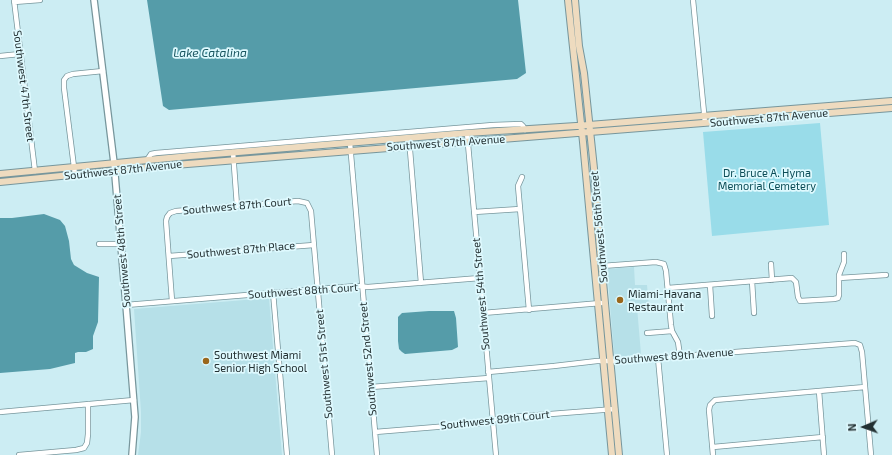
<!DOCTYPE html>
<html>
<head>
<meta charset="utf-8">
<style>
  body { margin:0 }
  #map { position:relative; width:892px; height:455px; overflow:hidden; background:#ccedf3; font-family:"Exo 2",sans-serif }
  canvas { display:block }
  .north { position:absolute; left:844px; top:407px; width:40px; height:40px; -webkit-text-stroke:3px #def9fe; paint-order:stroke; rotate:268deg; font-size:11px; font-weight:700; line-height:16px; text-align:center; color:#233032 }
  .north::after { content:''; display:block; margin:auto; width:14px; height:18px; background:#233032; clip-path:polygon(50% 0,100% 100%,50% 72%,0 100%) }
</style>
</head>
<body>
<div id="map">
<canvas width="892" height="455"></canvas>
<div class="north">N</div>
</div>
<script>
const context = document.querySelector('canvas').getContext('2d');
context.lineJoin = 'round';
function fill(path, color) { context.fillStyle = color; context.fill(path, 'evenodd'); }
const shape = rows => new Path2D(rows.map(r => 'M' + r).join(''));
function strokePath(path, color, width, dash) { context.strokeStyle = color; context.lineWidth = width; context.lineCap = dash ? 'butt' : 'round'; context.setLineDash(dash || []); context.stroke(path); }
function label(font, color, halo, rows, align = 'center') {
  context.font = font + ' "Exo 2",sans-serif'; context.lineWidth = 3.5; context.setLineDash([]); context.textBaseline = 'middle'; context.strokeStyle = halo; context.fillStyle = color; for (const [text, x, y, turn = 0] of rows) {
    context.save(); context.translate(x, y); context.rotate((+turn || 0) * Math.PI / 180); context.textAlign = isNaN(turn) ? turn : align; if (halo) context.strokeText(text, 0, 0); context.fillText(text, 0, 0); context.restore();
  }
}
const built = shape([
  [634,267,635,285,647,285,649,306,637,307,641,354,618,357,614,353,607,269],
  [269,298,282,455,138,455,141,432,141,412,134,309]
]);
const green = shape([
  [820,123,829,225,712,236,703,132]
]);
const water = shape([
  [147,0,518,0,526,73,517,79,169,110,163,106],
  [44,214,60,220,65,226,69,241,71,259,74,265,87,273,99,277,98,322,93,336,93,349,86,352,78,352,75,353,75,363,50,369,0,373,0,218,12,218],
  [429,311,454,311,456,318,458,347,452,350,405,354,402,352,399,349,398,341,398,317,402,313]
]);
const minor = shape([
  [14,0,35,171],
  [693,0,705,123],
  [14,2,40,0],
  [0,56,20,54],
  [467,133,496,455],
  [409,138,421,283],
  [350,143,377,455],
  [233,152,237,206],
  [147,160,151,154,156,153,493,125,521,124,523,126,525,130],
  [75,175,64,88,64,80,67,76,73,74,103,71],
  [522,177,518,186,529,310],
  [474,212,520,209],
  [99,244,121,244],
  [169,256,314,245],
  [771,264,772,280],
  [602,266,656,262,664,264,666,271,671,325,672,331,678,342,680,356],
  [839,278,886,275],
  [752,281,754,313],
  [710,285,712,316],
  [668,288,792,278,796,282,798,297,800,301,834,299,838,298,839,295,839,275,844,262,844,254],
  [273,292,287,455],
  [172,301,166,221,167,217,170,213,176,211,298,201,307,203,311,211,332,455],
  [126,305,356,286,368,287,480,278],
  [483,313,601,303],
  [647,333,672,331],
  [658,358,667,455],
  [488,372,554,366,597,361,615,361,855,343,860,345,862,352,871,455],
  [371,387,489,378],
  [819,391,824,455],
  [0,412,134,400],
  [375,432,485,423,499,418,615,409],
  [713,447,823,437],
  [19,455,76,450,84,448,87,443,88,434,88,404],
  [713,455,709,410,710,405,715,400,865,387]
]);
const tertiary = shape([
  [94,0,114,163,126,305,135,417,132,455]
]);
const secondary = shape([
  [568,0,583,142,612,455],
  [575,0,579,46,584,73,595,178,599,238,619,455],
  [0,174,190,156,467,133,576,126,892,101],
  [0,182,162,166,892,108]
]);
const markers = [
  [620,300,4,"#9a671c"],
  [206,361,4,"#9a671c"]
];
const streetNames = [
  ["Southwest 47th Street",24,86,83],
  ["Southwest 87th Avenue",769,118,-5],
  ["Southwest 87th Avenue",446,143,-4],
  ["Southwest 87th Avenue",123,170,-6],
  ["Southwest 87th Court",237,206,-5],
  ["Southwest 56th Street",599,227,-95],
  ["Southwest 87th Place",241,250,-5],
  ["Southwest 48th Street",122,251,-95],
  ["Southwest 88th Court",303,291,-4],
  ["Southwest 54th Street",481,294,-95],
  ["Southwest 89th Avenue",674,356,-4],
  ["Southwest 52nd Street",368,359,-95],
  ["Southwest 51st Street",324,364,-95],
  ["Southwest 89th Court",495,420,-6]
];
const parkNames = [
  ["Dr. Bruce A. Hyma",767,173],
  ["Memorial Cemetery",767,186]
];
const poiNames = [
  ["Miami-Havana",628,294],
  ["Restaurant",628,307],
  ["Southwest Miami",214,355],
  ["Senior High School",214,368]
];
const waterNames = [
  ["Lake Catalina",210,53]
];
fill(built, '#b6e0e8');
fill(green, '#99dce9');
fill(water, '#559ca9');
strokePath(minor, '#77969c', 6);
strokePath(tertiary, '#77969c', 8);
strokePath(secondary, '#77969c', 8);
strokePath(minor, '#fff', 4.5);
strokePath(tertiary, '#fff', 5.5);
strokePath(secondary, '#eedbbf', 6);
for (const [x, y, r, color] of markers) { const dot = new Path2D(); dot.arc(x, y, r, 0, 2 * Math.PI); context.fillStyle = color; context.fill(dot); strokePath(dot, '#def9fe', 1.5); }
label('11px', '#233032', '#def9fe', streetNames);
label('11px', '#0b4c56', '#def9fe', parkNames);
label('11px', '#233032', '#def9fe', poiNames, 'left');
label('italic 12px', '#1a5660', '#def9fe', waterNames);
</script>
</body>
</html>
